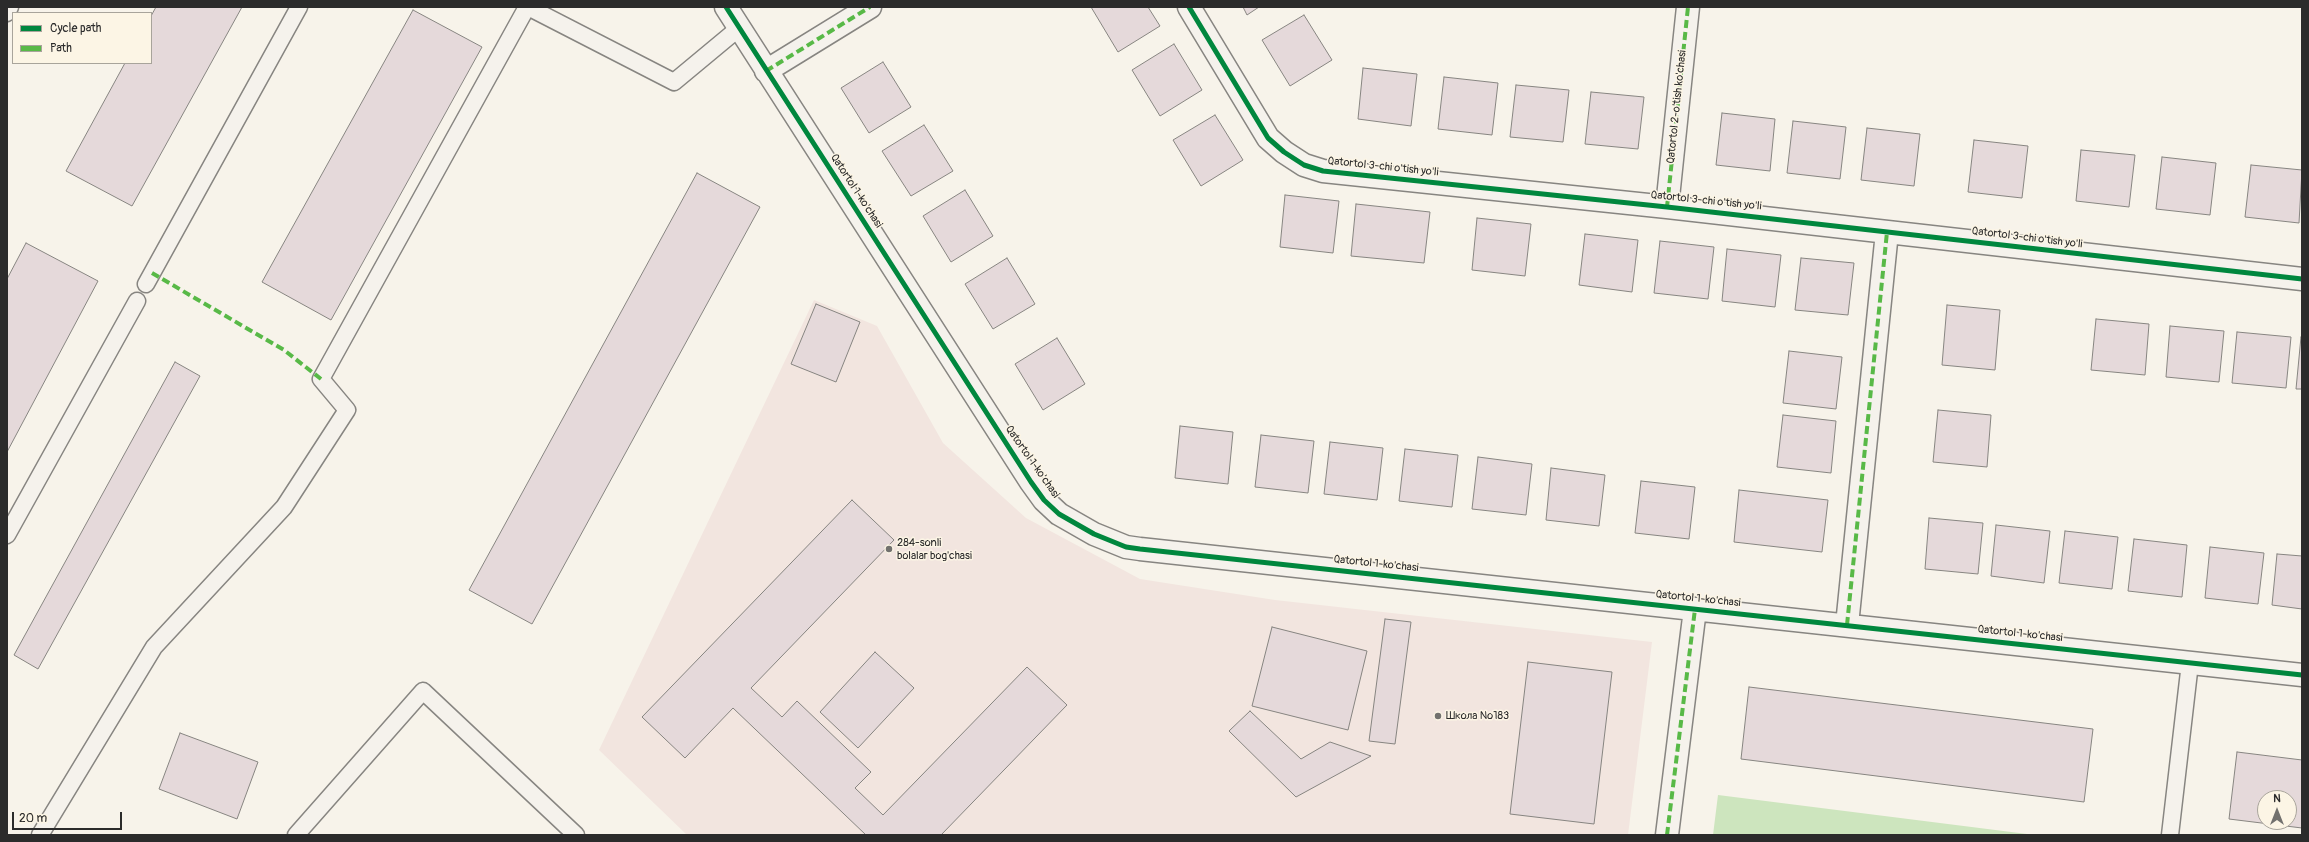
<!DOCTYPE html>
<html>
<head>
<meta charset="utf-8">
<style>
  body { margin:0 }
  #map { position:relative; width:2309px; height:842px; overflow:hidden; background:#f7f3ea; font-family:Pangolin,sans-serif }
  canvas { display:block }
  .frame { position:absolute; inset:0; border:8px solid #2b2b2b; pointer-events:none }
  .legend { position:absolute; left:12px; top:12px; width:140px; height:52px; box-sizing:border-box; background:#fcf5e5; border:1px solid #a8a49b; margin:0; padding:5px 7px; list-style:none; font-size:12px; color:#2b2b2b }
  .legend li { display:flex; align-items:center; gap:8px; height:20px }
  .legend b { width:20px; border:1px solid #a8a49b }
  .north { position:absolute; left:2257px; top:790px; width:40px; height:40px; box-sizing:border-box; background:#fcf5e5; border:1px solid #a8a49b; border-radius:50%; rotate:0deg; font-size:11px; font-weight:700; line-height:16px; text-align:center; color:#2b2b2b }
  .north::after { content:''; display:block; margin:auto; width:14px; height:18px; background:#72716e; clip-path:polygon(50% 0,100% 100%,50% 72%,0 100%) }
  .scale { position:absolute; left:12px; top:812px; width:110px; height:18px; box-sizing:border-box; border:2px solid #2b2b2b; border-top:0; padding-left:5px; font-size:12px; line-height:14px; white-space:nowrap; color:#2b2b2b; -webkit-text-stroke:3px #fcf5e5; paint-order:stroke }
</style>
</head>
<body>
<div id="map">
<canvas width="2309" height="842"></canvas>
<div class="frame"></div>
<ul class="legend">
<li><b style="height:5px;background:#00873e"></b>Cycle path</li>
<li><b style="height:5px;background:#58b947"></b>Path</li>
</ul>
<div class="north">N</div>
<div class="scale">20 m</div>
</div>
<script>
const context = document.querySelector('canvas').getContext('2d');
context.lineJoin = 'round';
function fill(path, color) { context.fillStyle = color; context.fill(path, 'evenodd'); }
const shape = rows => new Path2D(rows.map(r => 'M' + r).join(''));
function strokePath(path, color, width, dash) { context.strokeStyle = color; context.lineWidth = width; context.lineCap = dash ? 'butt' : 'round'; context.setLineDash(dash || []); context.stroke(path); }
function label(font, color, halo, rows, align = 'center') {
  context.font = font + ' Pangolin,sans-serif'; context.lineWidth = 3; context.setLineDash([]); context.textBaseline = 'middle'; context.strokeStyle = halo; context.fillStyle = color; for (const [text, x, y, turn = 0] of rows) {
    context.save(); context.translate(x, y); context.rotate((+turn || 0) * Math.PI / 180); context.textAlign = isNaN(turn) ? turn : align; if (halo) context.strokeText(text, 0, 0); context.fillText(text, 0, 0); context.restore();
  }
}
const built = shape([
  [814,300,877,326,943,443,1026,518,1140,579,1275,600,1652,642,1628,835,687,835,599,750]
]);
const green = shape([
  [1718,795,2035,835,1713,835]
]);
const building = shape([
  [156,7,242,7,132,206,66,171,125,63,151,63,151,16,156,7],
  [1091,7,1148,7,1160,26,1118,52,1091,7],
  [1243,7,1259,7,1247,15,1243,7],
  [413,10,482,47,331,320,262,282,413,10],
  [1304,15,1332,60,1290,86,1262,40,1304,15],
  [1174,44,1202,90,1160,116,1132,70,1174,44],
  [883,62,911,107,869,133,841,88,883,62],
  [1363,68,1417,74,1411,126,1358,119,1363,68],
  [1444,77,1498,83,1492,135,1438,129,1444,77],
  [1516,85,1569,90,1563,142,1510,137,1516,85],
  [1591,92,1644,97,1638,149,1585,144,1591,92],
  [1722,113,1775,119,1770,171,1716,165,1722,113],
  [1215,115,1243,160,1201,186,1173,140,1215,115],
  [1793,121,1846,127,1840,179,1787,173,1793,121],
  [924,125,953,171,911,196,882,151,924,125],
  [1867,128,1920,134,1914,186,1861,180,1867,128],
  [1974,140,2028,146,2022,198,1968,192,1974,140],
  [2081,150,2135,155,2129,207,2076,201,2081,150],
  [2162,157,2216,163,2210,215,2156,209,2162,157],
  [2251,165,2302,170,2299,223,2245,217,2251,165],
  [697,173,760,207,532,624,469,590,697,173],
  [965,190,993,236,951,262,923,216,965,190],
  [1285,195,1339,201,1333,253,1280,247,1285,195],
  [1356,204,1430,212,1424,263,1351,256,1356,204],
  [1477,218,1531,224,1525,276,1472,270,1477,218],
  [1585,234,1638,240,1632,292,1579,285,1585,234],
  [1660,241,1714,247,1708,299,1654,293,1660,241],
  [26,243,98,281,7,452,7,279,26,243],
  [1727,249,1781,255,1775,307,1722,301,1727,249],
  [1007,258,1035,304,993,329,965,284,1007,258],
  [1801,258,1854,263,1848,315,1795,310,1801,258],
  [816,304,860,322,836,382,791,364,816,304],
  [1947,305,2000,310,1995,370,1942,365,1947,305],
  [2096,319,2149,324,2145,375,2091,370,2096,319],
  [2170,326,2224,331,2219,382,2166,377,2170,326],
  [2237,332,2291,337,2286,388,2232,383,2237,332],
  [2301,337,2302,337,2302,389,2296,389,2301,337],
  [1057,338,1085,384,1043,410,1015,364,1057,338],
  [1789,351,1842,357,1836,409,1783,403,1789,351],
  [175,362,200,376,38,669,14,655,175,362],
  [1938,410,1991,415,1987,467,1933,462,1938,410],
  [1783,415,1836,421,1831,473,1777,467,1783,415],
  [1180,426,1233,432,1228,484,1175,478,1180,426],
  [1261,435,1314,441,1308,493,1255,487,1261,435],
  [1330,442,1383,448,1377,500,1324,494,1330,442],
  [1405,449,1458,455,1452,507,1399,501,1405,449],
  [1478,457,1532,464,1526,515,1472,509,1478,457],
  [1551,468,1605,475,1599,526,1546,520,1551,468],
  [1641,481,1695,487,1689,539,1635,533,1641,481],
  [1739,490,1828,500,1822,552,1734,542,1739,490],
  [852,500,894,540,751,688,782,717,797,701,871,772,855,788,883,815,1027,667,1067,705,941,835,866,835,733,708,685,758,642,717,852,500],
  [1929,518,1983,523,1978,574,1925,569,1929,518],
  [1996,525,2050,531,2044,583,1991,576,1996,525],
  [2065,531,2118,537,2112,589,2059,583,2065,531],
  [2134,539,2187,545,2182,597,2128,591,2134,539],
  [2210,547,2264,553,2258,604,2205,598,2210,547],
  [2277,554,2302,556,2302,609,2272,605,2277,554],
  [1385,619,1411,622,1395,744,1369,741,1385,619],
  [1272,627,1367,651,1348,730,1252,706,1272,627],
  [875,652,914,688,858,748,820,712,875,652],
  [1528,662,1612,672,1594,824,1510,814,1528,662],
  [1749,687,2093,729,2084,802,1741,759,1749,687],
  [1250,711,1301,759,1330,742,1371,756,1296,797,1229,731,1250,711],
  [180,733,258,762,237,819,159,789,180,733],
  [2237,752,2302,760,2302,828,2229,819,2237,752],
  [2265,798,2289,798,2289,822,2265,822,2265,798]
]);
const lane = shape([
  [528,7,674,82,739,28],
  [7,13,10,7],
  [146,284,299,7],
  [7,535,137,301],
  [40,835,154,647,284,507,347,410,321,379,527,7],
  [296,835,423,691,576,835],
  [2170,835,2190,663]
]);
const street = shape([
  [726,7,1031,482,1044,500,1059,514,1094,534,1126,547,1140,549,2302,675],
  [1189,7,1268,138,1284,152,1304,165,1323,171,1667,207,2302,279],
  [766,71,870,7],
  [1667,207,1688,7],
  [1847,625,1887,232],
  [1667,835,1695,609]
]);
const quiet = shape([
  [766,71,870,7],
  [1667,207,1688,7],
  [152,273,284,350,321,379],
  [1847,625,1887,232],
  [1667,835,1695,609]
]);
const cycleway = shape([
  [726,7,1031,482,1044,500,1059,514,1094,534,1126,547,1140,549,2302,675],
  [1189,7,1268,138,1284,152,1304,165,1323,171,1667,207,2302,279]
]);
const markers = [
  [889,549,4,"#72716e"],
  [1438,716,4,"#72716e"]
];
const streetNames = [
  ["Qatortol 2-o'tish ko'chasi",1677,107,-84],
  ["Qatortol 3-chi o'tish yo'li",1383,167,6],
  ["Qatortol 1-ko'chasi",856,191,57],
  ["Qatortol 3-chi o'tish yo'li",1706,201,6],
  ["Qatortol 3-chi o'tish yo'li",2027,238,7],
  ["Qatortol 1-ko'chasi",1032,462,55],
  ["Qatortol 1-ko'chasi",1376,564,6],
  ["Qatortol 1-ko'chasi",1698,599,6],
  ["Qatortol 1-ko'chasi",2020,634,6]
];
const poiNames = [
  ["284-sonli",897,543],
  ["bolalar bog'chasi",897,556],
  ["Школа №183",1446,716]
];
fill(built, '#f2e5df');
fill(green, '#cde5be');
fill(building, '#e5d9da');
strokePath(building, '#878581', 1);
strokePath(lane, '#878581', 19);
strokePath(street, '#878581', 25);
strokePath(lane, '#f5f2ec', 16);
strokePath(street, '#f5f2ec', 22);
strokePath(quiet, '#58b947', 4, [8, 4]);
strokePath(cycleway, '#00873e', 5);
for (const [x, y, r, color] of markers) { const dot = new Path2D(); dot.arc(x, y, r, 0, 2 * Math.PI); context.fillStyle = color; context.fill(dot); strokePath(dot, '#fcf5e5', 1.5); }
label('11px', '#2b2b2b', '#fcf5e5', streetNames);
label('11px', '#2b2b2b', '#fcf5e5', poiNames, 'left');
</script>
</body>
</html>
